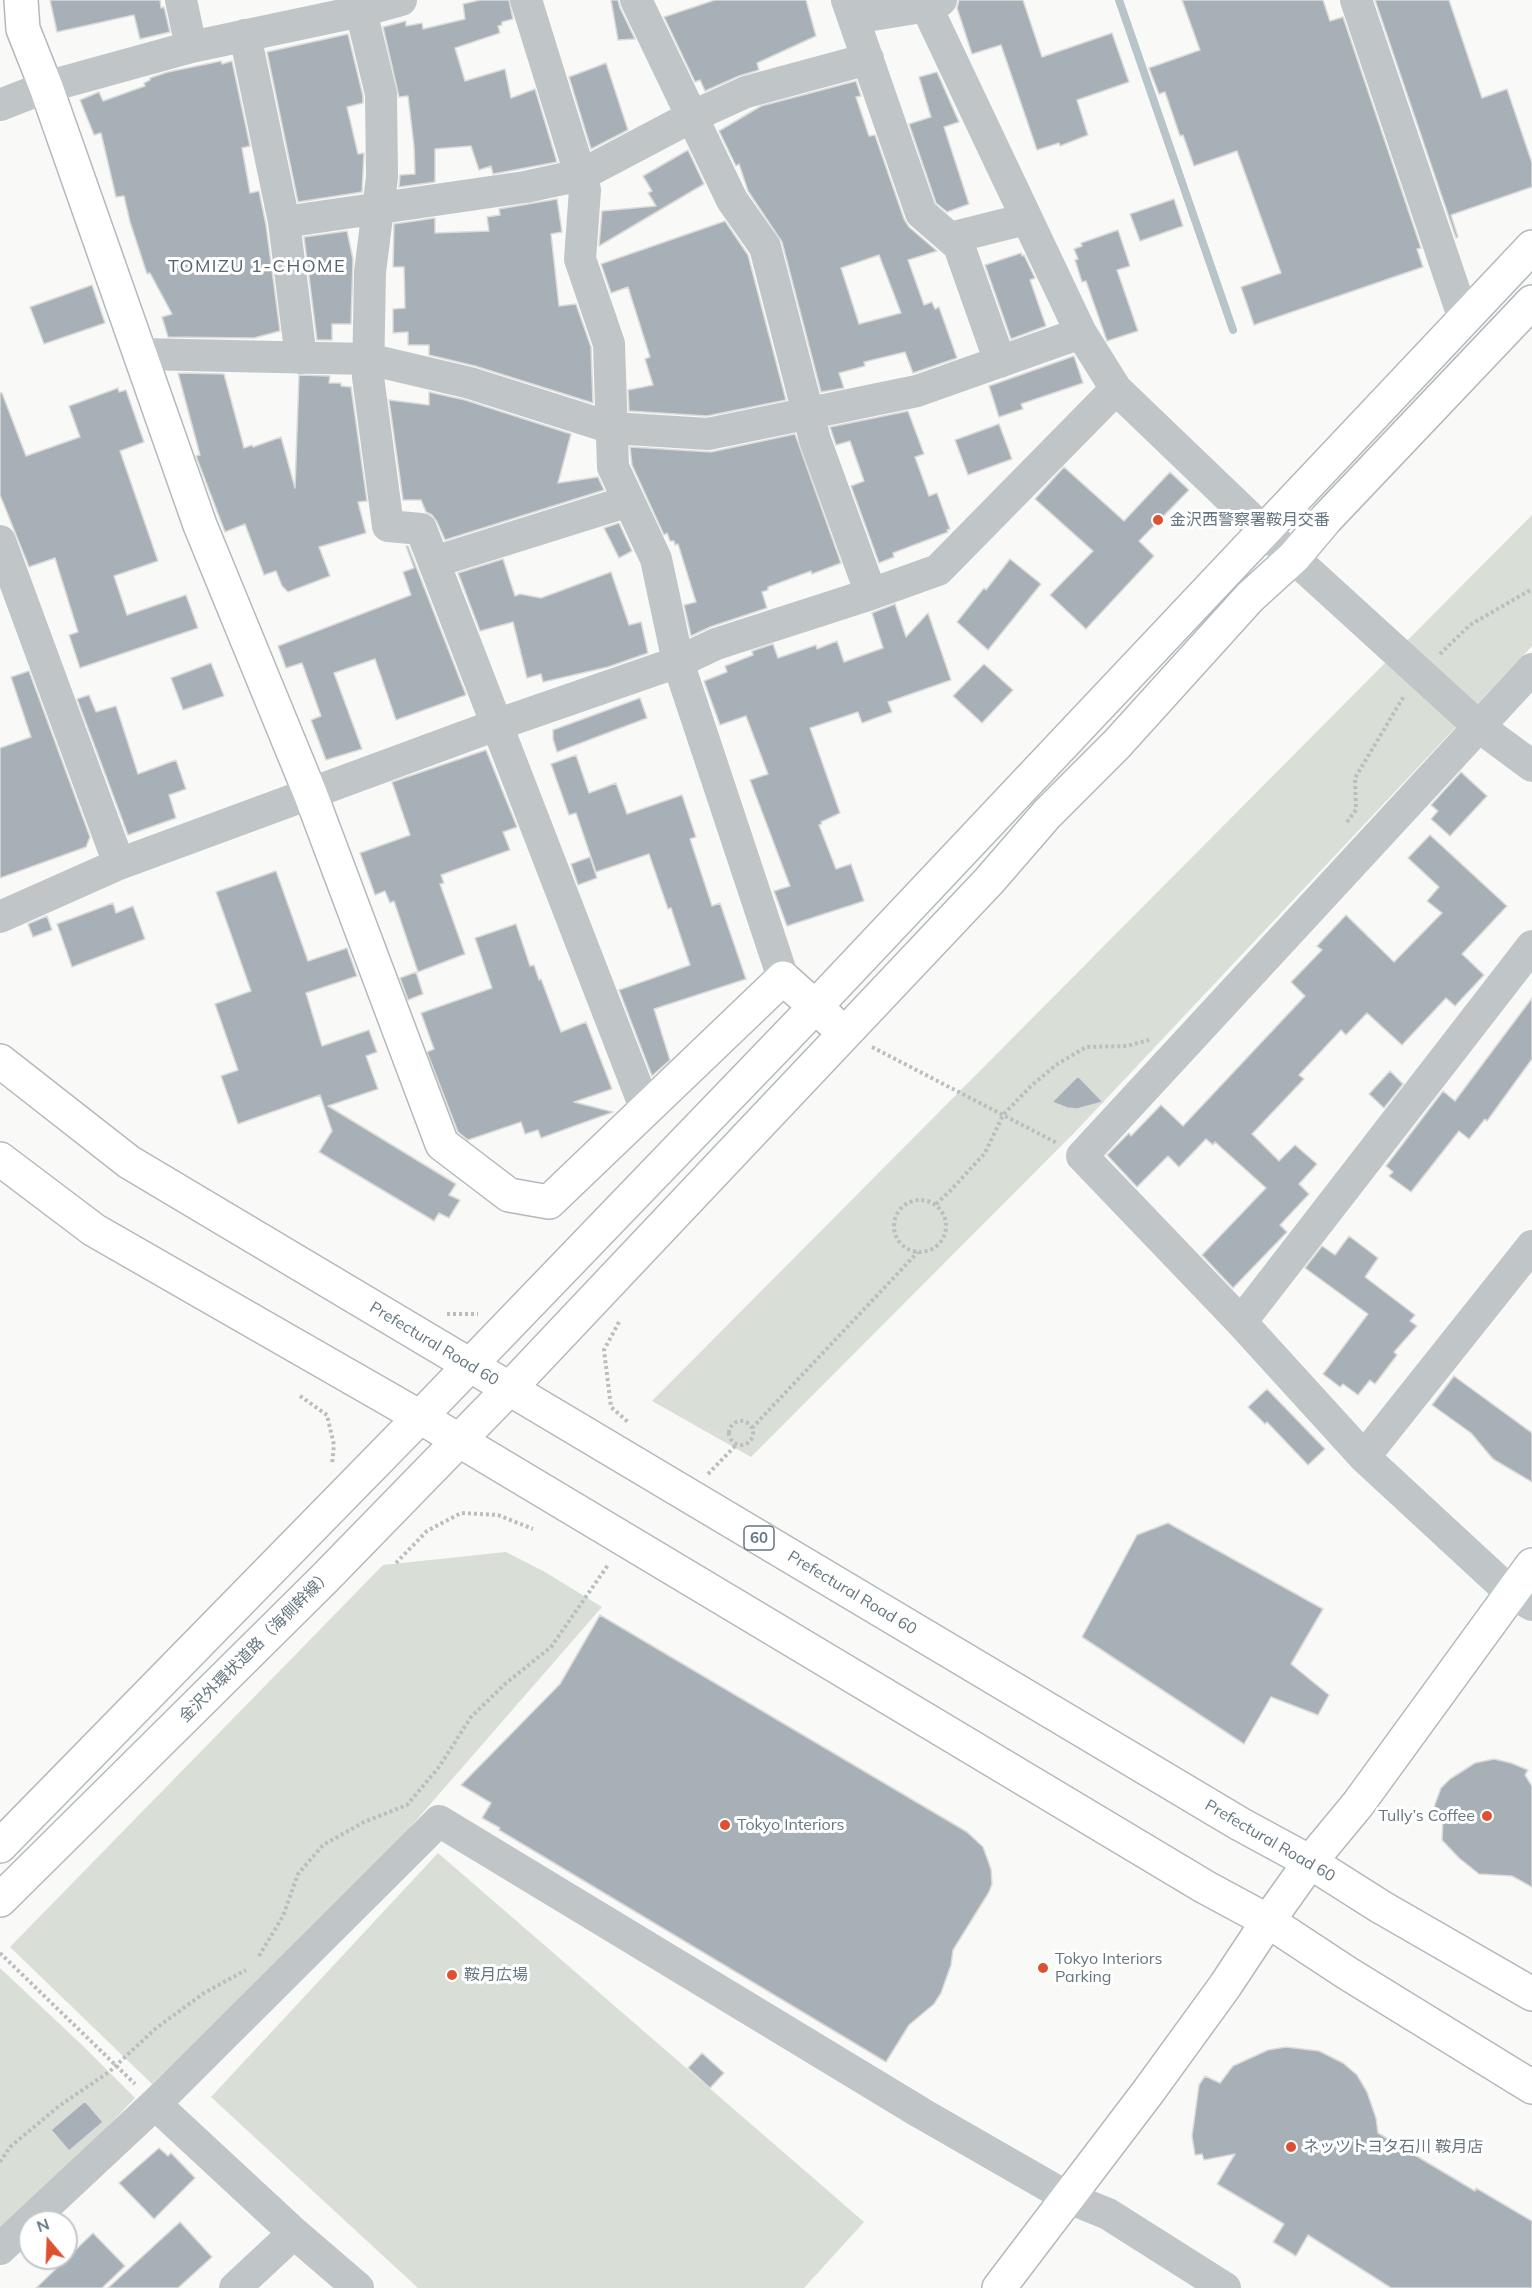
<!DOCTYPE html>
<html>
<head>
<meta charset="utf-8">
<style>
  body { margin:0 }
  #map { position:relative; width:1532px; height:2288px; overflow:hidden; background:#f9f9f7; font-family:Mulish,sans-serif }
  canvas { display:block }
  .north { position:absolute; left:18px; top:2210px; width:60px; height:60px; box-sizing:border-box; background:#fff; border:2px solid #c1c8cc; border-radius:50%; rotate:341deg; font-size:16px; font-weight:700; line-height:24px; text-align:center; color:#657680 }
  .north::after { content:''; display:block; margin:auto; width:21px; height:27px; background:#dd5132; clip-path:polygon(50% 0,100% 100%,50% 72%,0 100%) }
</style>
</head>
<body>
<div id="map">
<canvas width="1532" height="2288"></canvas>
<div class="north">N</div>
</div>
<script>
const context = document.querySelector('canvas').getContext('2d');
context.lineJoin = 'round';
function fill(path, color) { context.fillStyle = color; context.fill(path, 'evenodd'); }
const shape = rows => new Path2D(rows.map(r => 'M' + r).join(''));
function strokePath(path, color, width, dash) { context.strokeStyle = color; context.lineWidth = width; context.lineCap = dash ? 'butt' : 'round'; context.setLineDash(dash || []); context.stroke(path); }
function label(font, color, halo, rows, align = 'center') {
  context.font = font + ' Mulish,"Noto Sans JP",sans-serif'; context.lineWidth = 6; context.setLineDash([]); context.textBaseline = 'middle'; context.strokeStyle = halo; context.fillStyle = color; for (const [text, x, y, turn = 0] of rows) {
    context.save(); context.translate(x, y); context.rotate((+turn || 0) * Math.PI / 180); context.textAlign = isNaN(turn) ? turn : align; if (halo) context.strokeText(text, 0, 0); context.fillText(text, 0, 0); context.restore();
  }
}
const green = shape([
  [1532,515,1532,646,1075,1132,751,1457,652,1401],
  [506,1552,545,1572,602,1607,406,1832,152,2084,10,1947,383,1565],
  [438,1853,864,2222,804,2288,418,2288,211,2097],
  [0,1968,83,2046,135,2098,72,2164,0,2229]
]);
const stream = shape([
  [1119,0,1233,330]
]);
const building = shape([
  [50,0,160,0,161,8,164,7,170,32,140,39,134,15,57,32,50,0],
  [480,0,509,0,513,19,502,22,502,25,498,26,500,33,455,48,465,81,505,69,511,98,535,89,557,162,493,174,491,166,479,170,471,146,435,149,435,182,399,187,400,175,415,174,414,146,408,96,399,97,383,27,406,21,406,26,422,23,423,29,465,19,463,4,480,0],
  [611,0,618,0,620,8,635,39,618,40,611,0],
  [715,0,806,0,816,36,757,63,759,70,739,76,705,91,700,80,695,82,664,17,715,0],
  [959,0,1023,0,1042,57,1112,33,1129,82,1077,100,1088,135,1060,146,1059,143,1037,150,1001,45,972,54,957,8,959,0],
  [1182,0,1323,0,1330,21,1343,17,1421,248,1417,249,1423,267,1254,325,1241,287,1281,273,1237,151,1194,166,1183,135,1180,136,1165,92,1159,94,1149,68,1200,50,1182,0],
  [1375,0,1449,0,1482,98,1507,89,1532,163,1532,187,1451,215,1458,237,1456,238,1375,0],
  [348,34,363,96,363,103,347,107,358,154,364,153,362,192,298,202,267,52,348,34],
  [221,61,222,64,232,61,250,146,242,148,250,193,259,191,266,225,280,331,254,338,168,337,162,317,172,314,150,273,147,274,130,222,124,196,116,197,101,133,94,135,80,100,99,92,103,101,145,86,144,83,150,80,150,78,168,72,221,61],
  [606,63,628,130,591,149,569,77,606,63],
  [937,72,959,122,944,127,969,204,947,212,936,203,909,124,931,117,919,77,937,72],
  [856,81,861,96,856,97,869,136,875,135,904,219,909,227,937,251,908,260,924,305,932,302,935,309,939,307,957,358,913,373,905,352,864,362,865,366,839,373,844,388,821,392,782,242,748,191,739,164,736,166,719,131,761,106,856,81],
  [879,255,901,313,859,324,841,268,879,255],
  [688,150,704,184,599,246,602,211,656,206,648,193,652,191,643,176,688,150],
  [557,199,562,232,551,234,559,306,576,304,591,347,593,403,475,366,429,355,429,345,408,345,408,332,393,333,393,309,405,308,404,267,393,267,394,224,435,218,435,233,489,231,487,217,500,215,499,209,557,199],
  [1174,199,1183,226,1140,241,1130,214,1174,199],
  [725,221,748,255,786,400,707,416,629,411,628,390,653,385,645,359,650,357,628,287,611,293,601,264,725,221],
  [1118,230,1130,266,1117,270,1138,331,1107,341,1086,281,1082,282,1075,260,1078,259,1074,249,1082,246,1081,243,1118,230],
  [347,231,353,259,351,324,332,324,332,340,317,340,304,237,347,231],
  [1021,253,1022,256,1024,255,1035,278,1030,280,1046,326,1011,339,985,265,1021,253],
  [92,285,105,323,44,344,30,307,92,285],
  [1074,356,1083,383,1021,404,1023,409,999,417,989,386,1074,356],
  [178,373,224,374,244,448,252,445,253,447,281,437,295,488,299,375,330,376,329,383,341,383,341,386,351,387,367,501,358,502,366,533,319,547,330,576,288,592,282,586,276,571,264,575,245,524,225,532,196,456,200,455,178,373],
  [118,388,119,392,126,390,144,442,120,451,158,561,114,576,127,615,186,595,198,628,80,668,69,635,78,632,55,558,29,567,0,495,0,393,2,393,26,456,80,437,69,406,118,388],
  [429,392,465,400,571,434,558,483,598,477,604,490,445,540,437,522,432,515,426,512,421,500,403,500,389,400,429,405,429,392],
  [908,411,924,454,915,457,929,496,937,493,950,529,947,530,948,532,893,553,894,557,879,563,851,486,864,481,850,441,836,445,830,427,908,411],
  [999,424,1012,459,968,475,955,440,999,424],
  [795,434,841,563,812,574,811,571,768,587,768,590,762,592,767,608,710,627,691,636,684,605,696,602,678,544,675,545,674,541,670,541,667,533,664,535,632,465,630,447,711,452,795,434],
  [1064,467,1124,521,1170,472,1189,490,1139,541,1154,556,1086,629,1050,595,1093,551,1035,499,1064,467],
  [619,523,632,551,619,558,604,528,619,523],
  [406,546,408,546,466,695,396,720,375,659,334,673,362,749,326,760,311,720,321,716,302,663,286,668,278,646,411,595,403,572,414,568,406,546],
  [503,559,515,596,520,594,541,598,611,572,629,625,641,622,648,653,608,667,543,682,541,674,527,678,513,622,480,631,458,573,503,559],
  [1010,559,1041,584,988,650,957,622,984,588,986,590,1010,559],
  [895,604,906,637,928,613,951,680,888,702,892,712,862,723,858,712,810,728,840,813,821,822,822,824,819,825,836,869,851,864,864,901,787,926,774,891,790,886,750,780,768,774,746,716,720,725,704,681,727,672,725,666,753,655,752,651,773,644,778,658,816,645,817,649,837,641,844,662,883,648,872,613,895,604],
  [211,663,224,696,183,710,171,678,211,663],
  [984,664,1013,690,982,723,953,696,984,664],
  [29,671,90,837,86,847,0,878,0,748,31,737,11,677,29,671],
  [89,695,96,712,116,706,138,774,176,760,186,789,169,795,176,818,128,835,77,699,89,695],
  [640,698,647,718,557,752,553,739,553,730,640,698],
  [486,750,517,827,503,832,510,850,441,875,444,883,440,884,465,954,418,972,394,901,390,903,385,891,375,895,360,853,410,835,392,782,486,750],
  [576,755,589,793,616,783,627,814,682,795,696,837,690,839,712,906,720,903,746,979,654,1009,670,1060,652,1076,619,990,690,965,671,908,668,909,649,854,596,872,576,813,569,815,551,764,576,755],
  [1461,772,1487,796,1450,836,1431,819,1438,811,1431,805,1461,772],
  [1430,835,1507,906,1462,954,1484,975,1455,1006,1446,998,1402,1045,1367,1013,1346,1035,1341,1030,1299,1075,1304,1079,1252,1134,1279,1161,1295,1145,1317,1164,1299,1184,1309,1194,1280,1225,1287,1232,1233,1288,1202,1255,1266,1188,1215,1142,1213,1145,1206,1139,1179,1167,1168,1156,1137,1187,1107,1155,1129,1133,1131,1136,1161,1105,1183,1126,1305,996,1291,982,1322,950,1317,946,1346,915,1394,962,1442,913,1427,901,1439,887,1408,858,1430,835],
  [590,857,597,878,578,885,571,864,590,857],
  [276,871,308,961,347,948,357,976,306,993,322,1046,369,1030,377,1052,366,1056,378,1089,328,1106,456,1184,449,1195,460,1200,449,1218,439,1213,434,1221,319,1152,332,1131,320,1095,238,1124,221,1076,238,1070,215,1004,251,991,216,892,276,871],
  [113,903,116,913,133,906,145,939,72,967,57,924,113,903],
  [47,916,52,930,33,937,28,924,47,916],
  [516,924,530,966,534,965,539,980,541,979,561,1032,586,1022,612,1089,574,1102,613,1112,541,1138,538,1130,525,1134,521,1122,468,1140,458,1132,427,1052,434,1049,421,1013,492,988,475,938,516,924],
  [416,972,423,994,408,1000,400,978,416,972],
  [1532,998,1532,1059,1487,1121,1485,1119,1469,1139,1459,1131,1411,1192,1389,1176,1393,1172,1386,1166,1443,1091,1455,1101,1532,998],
  [1390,1071,1403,1084,1384,1108,1369,1094,1390,1071],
  [1078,1076,1103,1102,1077,1109,1067,1108,1052,1102,1078,1076],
  [1349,1236,1378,1258,1365,1277,1415,1315,1410,1321,1417,1326,1394,1352,1397,1355,1375,1384,1370,1380,1358,1395,1343,1384,1340,1387,1323,1374,1368,1314,1305,1268,1322,1246,1335,1255,1349,1236],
  [1454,1376,1532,1433,1532,1482,1493,1459,1471,1433,1432,1405,1454,1376],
  [1267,1389,1325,1449,1308,1465,1267,1422,1265,1424,1248,1407,1267,1389],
  [1168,1523,1323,1609,1291,1664,1329,1695,1318,1715,1271,1697,1244,1744,1082,1637,1137,1535,1168,1523],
  [600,1615,967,1832,983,1847,991,1869,992,1884,989,1892,953,1950,951,1965,941,1993,934,2004,909,2025,886,2062,499,1830,500,1828,482,1818,491,1803,461,1785,560,1684,600,1615],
  [1494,1759,1511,1763,1528,1770,1525,1775,1532,1786,1532,1887,1512,1876,1479,1874,1459,1858,1442,1840,1443,1817,1433,1817,1435,1804,1441,1788,1450,1779,1475,1763,1494,1759],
  [1286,2047,1319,2051,1343,2063,1357,2075,1367,2092,1376,2118,1378,2133,1475,2191,1476,2188,1532,2221,1532,2288,1391,2288,1308,2235,1296,2256,1273,2242,1284,2224,1217,2184,1235,2154,1204,2160,1202,2154,1195,2155,1192,2136,1199,2085,1205,2076,1220,2083,1233,2066,1268,2050,1286,2047],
  [702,2053,724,2073,710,2088,688,2068,702,2053],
  [85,2101,103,2122,69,2151,51,2130,85,2101],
  [159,2148,168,2156,171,2153,195,2178,154,2219,119,2183,159,2148],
  [180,2222,212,2257,178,2288,108,2288,180,2222],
  [93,2233,125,2266,102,2288,36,2288,93,2233]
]);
const path = shape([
  [1440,654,1470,625,1532,589],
  [1347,822,1356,810,1355,778,1404,696],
  [872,1047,1057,1143],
  '894 1226a26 26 0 1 1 52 0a26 26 0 1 1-52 0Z',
  [936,1204,951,1190,985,1153,1003,1115,1031,1086,1056,1065,1086,1047,1127,1046,1149,1040],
  [447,1314,478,1314],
  [619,1322,604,1350,611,1407,628,1422],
  [300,1396,327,1415,334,1445,332,1464],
  '729 1433a12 12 0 1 1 24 0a12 12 0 1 1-24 0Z',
  [752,1428,918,1252],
  [708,1474,737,1444],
  [396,1563,427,1531,461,1513,498,1515,533,1529],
  [0,1953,135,2084],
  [259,1956,283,1916,298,1874,323,1845,364,1822,407,1805,439,1767,471,1717,505,1684,551,1647,608,1565],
  [0,2162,10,2147,59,2106,109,2072,155,2029,204,1993,246,1970]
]);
const street = shape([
  [181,0,191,47],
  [636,0,732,200,765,247,815,440,871,594],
  [847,0,921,213,959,246,1000,362],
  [941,0,928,10,1081,333,1116,389,1263,530,1478,726,1532,766],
  [1356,0,1464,319],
  [361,11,381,94,382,177,370,272,368,377,388,526,421,529,646,1110],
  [854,18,934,5],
  [245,35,284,222,301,358],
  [0,105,46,87,191,47,361,11,401,0],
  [284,222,525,187,581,175,691,117,746,92,868,59],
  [950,238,1026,219],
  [140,354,368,359,470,383,612,428,708,434,917,391,1081,333],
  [0,541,119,864],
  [434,562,629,501],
  [1532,669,1082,1156,1241,1322,1364,1457,1510,1592,1532,1605],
  [0,917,119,864,496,725,678,662,656,559,613,467,609,344,580,259,585,190,526,0],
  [783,978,678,662,716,644,871,594,938,570,1116,389],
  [1241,1322,1532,946],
  [1364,1457,1532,1246],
  [155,2104,294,2233],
  [0,2249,155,2104,439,1821,921,2113,1069,2198,1108,2214,1225,2288],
  [235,2288,294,2233,358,2288]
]);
const secondary = shape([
  [21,0,23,29,46,87,200,525,310,793,442,1144,509,1195,549,1202,783,978,830,1020],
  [0,1846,420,1417,815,1007,1532,247],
  [0,1900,324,1579,509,1389,989,881,1047,814,1117,744,1250,597,1294,557,1326,519,1532,302],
  [999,2288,1148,2092,1225,1986,1268,1921,1310,1862,1358,1804,1532,1565]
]);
const primary = shape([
  [0,1061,129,1162,1240,1824,1310,1862,1381,1907,1532,1994],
  [0,1159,94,1230,420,1417,1205,1887,1268,1921,1347,1973,1532,2087]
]);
const markers = [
  [1158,520,6,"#dd5132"],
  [1487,1816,6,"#dd5132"],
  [725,1825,6,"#dd5132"],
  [1043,1968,6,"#dd5132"],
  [452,1975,6,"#dd5132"],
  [1291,2147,6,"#dd5132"]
];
const shields = [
  [759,1538,30]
];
const shieldNames = [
  ["60",759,1538]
];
const poiNames = [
  ["金沢西警察署鞍月交番",1170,520],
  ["Tully’s Coffee",1475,1816,"right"],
  ["Tokyo Interiors",737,1825],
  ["Tokyo Interiors",1055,1959],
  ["Parking",1055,1977],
  ["鞍月広場",464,1975],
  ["ネッツトヨタ石川 鞍月店",1303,2147]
];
const streetNames = [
  ["Prefectural Road 60",434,1344,31],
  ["Prefectural Road 60",852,1593,31],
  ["金沢外環状道路（海側幹線）",256,1646,-45],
  ["Prefectural Road 60",1270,1841,30]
];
const neighbourhoodNames = [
  ["TOMIZU 1-CHOME",257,267]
];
fill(green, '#d9ded6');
strokePath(stream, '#b8c5c8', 8);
fill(building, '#a7b0b6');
strokePath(building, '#dbdbd9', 1.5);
strokePath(secondary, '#b3b9bd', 36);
strokePath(primary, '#b4b9bd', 36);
strokePath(path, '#bbbec0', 4, [3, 3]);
strokePath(street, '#c0c5c8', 32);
strokePath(secondary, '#fff', 33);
strokePath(primary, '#fff', 33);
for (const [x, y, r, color] of markers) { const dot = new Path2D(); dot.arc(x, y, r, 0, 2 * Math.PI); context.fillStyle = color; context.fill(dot); strokePath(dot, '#fff', 2); }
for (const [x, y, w] of shields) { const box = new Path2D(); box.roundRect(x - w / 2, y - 12, w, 24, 4.5); context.fillStyle = '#fff'; context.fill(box); strokePath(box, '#657680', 1.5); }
label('bold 15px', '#657680', null, shieldNames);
label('16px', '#657680', '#fff', poiNames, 'left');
label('16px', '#657680', '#fff', streetNames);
context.letterSpacing = '1.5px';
label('18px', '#57636c', '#fff', neighbourhoodNames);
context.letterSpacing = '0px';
</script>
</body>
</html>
